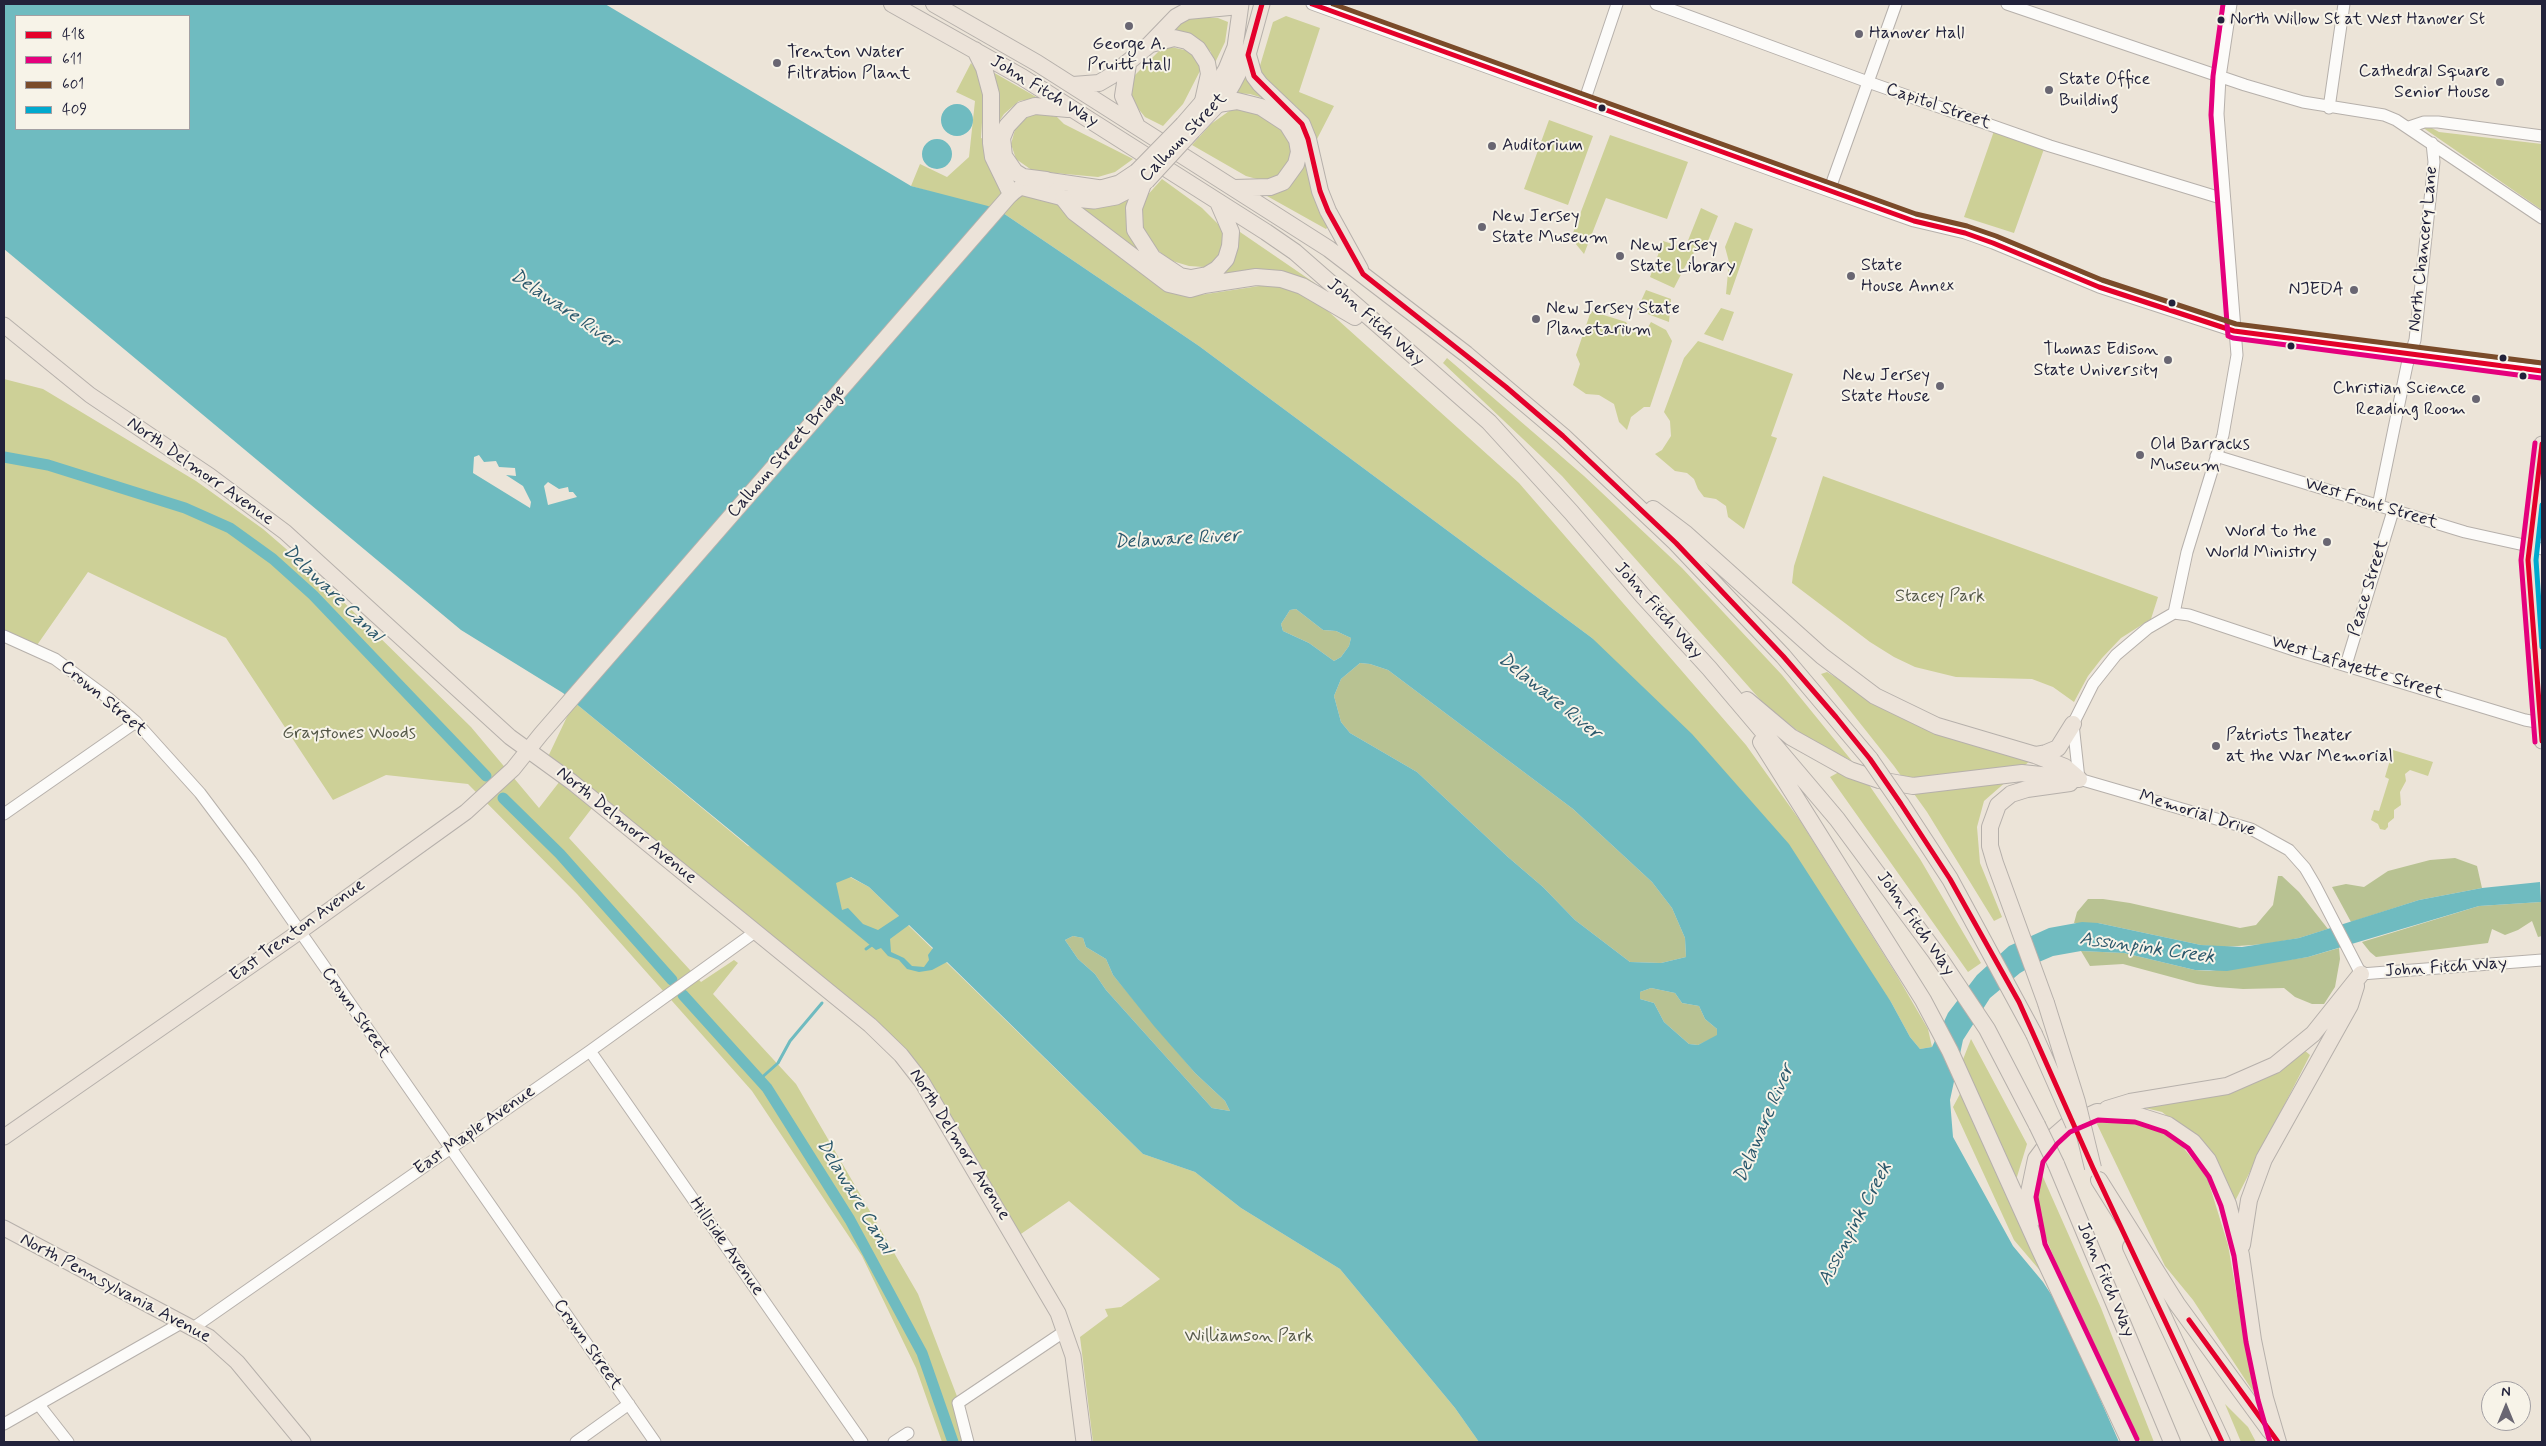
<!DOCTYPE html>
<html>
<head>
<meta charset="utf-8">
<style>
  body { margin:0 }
  #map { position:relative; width:2546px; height:1446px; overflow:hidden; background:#ece4d8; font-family:Mynerve,sans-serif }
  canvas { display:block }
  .frame { position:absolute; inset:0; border:5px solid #22223b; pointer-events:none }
  .legend { position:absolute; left:15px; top:15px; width:175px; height:115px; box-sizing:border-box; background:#f7f3e8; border:1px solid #a29fa3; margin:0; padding:6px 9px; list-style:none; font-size:15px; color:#22223b }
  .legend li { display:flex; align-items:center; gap:10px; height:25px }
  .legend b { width:25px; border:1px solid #a29fa3 }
  .north { position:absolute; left:2481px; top:1381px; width:50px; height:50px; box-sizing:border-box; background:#f7f3e8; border:1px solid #a29fa3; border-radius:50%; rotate:0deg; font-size:14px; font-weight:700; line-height:20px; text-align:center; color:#22223b }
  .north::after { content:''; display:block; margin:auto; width:18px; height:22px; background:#696672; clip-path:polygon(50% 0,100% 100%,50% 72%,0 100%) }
</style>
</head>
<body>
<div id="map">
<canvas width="2546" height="1446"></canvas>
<div class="frame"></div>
<ul class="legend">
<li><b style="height:6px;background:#e4002b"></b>418</li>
<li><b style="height:6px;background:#e5007d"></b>611</li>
<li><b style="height:6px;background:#7a4b2a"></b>601</li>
<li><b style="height:6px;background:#00a9ce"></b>409</li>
</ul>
<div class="north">N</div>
</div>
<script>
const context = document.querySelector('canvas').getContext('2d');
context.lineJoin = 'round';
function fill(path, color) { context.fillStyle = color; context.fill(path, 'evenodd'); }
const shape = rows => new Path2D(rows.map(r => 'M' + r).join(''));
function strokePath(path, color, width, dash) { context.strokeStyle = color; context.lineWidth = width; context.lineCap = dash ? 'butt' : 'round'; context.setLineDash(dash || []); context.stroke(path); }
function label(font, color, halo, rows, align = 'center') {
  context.font = font + ' Mynerve,sans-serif'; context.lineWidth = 4; context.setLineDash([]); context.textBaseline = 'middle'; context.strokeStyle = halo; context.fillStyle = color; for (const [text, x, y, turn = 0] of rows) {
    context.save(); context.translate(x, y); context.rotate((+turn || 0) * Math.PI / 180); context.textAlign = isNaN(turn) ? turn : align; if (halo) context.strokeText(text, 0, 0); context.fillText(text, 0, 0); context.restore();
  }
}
const green = shape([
  [1286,16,1320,28,1299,92,1334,106,1317,139,1297,107,1272,86,1259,69,1273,22],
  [1185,17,1218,18,1228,22,1225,42,1212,69,1211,52,1197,39,1163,32],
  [1171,47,1189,51,1199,62,1201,69,1183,104,1163,126,1145,117,1132,101,1131,79,1159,51],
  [971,63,978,72,984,91,981,138,986,140,1002,182,1062,203,1168,290,1200,295,1279,283,1318,302,1519,483,1746,745,1801,822,1896,974,1928,1029,1932,1047,1920,1049,1910,1037,1891,1002,1592,638,1199,346,1003,213,911,186,920,164,947,177,969,157,975,101,956,92],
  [991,71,1038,98,1019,101,1004,114,996,126],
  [1246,71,1266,99,1250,94,1234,93],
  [1232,109,1255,109,1288,133,1292,149,1288,164,1277,176,1264,181,1246,176,1192,145,1211,124],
  [1040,113,1057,117,1064,124,1133,159,1115,172,1098,177,1033,171,1016,159,1011,144,1016,126,1027,117],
  [1549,120,1593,136,1568,205,1524,189],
  [2422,127,2430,127,2439,132,2542,144,2542,210],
  [1994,131,2044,149,2014,233,1964,217],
  [1610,135,1688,162,1667,219,1606,198,1584,254,1571,238],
  [1304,156,1328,227,1326,229,1267,196,1266,191,1280,189,1295,179],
  [1162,179,1202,208,1224,230,1224,244,1219,258,1204,267,1189,266,1169,260,1149,242,1140,220,1144,199],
  [1130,197,1126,221,1138,250,1073,206,1102,207,1121,203],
  [1701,208,1718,216,1708,241,1698,248,1689,259,1674,288,1650,277,1663,241,1685,248],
  [1735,222,1753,229,1730,295,1726,294,1729,262,1725,247],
  [1240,232,1316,284,1297,277,1210,279,1233,254],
  [1646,290,1671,299,1669,322,1637,310],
  [1721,308,1734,312,1723,341,1704,334],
  [1591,311,1626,322,1630,329,1638,334,1647,329,1651,322,1666,330,1672,341,1650,407,1644,407,1631,417,1627,430,1619,422,1614,404,1599,395,1586,394,1573,385,1580,364,1576,355],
  [1698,341,1793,374,1771,436,1777,438,1744,529,1728,517,1726,506,1716,499,1704,497,1698,489,1694,479,1687,473,1675,471,1655,454,1662,450,1671,436,1670,421,1664,412,1684,358],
  [1447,358,1584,476,1682,568,1782,675,1852,761,1808,739,1764,704,1562,476,1443,363],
  [4,379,43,389,196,481,263,529,314,573,471,727,539,808,560,781,592,808,569,838,701,982,734,960,738,963,713,994,796,1084,918,1294,966,1420,971,1442,942,1442,916,1368,862,1256,752,1091,577,894,468,784,386,775,333,800,226,638,88,572,35,648,4,638],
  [1823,476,2158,597,2151,619,2121,638,2102,658,2088,676,2074,702,2053,687,2032,679,1956,677,1915,667,1894,657,1870,642,1792,583,1794,566],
  [1827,672,1887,709,2032,759,1984,801,1977,827,1980,863,2002,917,1994,921,1927,812,1894,766,1821,674],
  [574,702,748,846,786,852,829,866,869,887,1143,1154,1195,1172,1241,1208,1340,1269,1455,1408,1479,1442,1093,1442,1080,1337,1108,1316,1105,1309,1121,1307,1160,1279,1069,1201,1015,1238,925,1087,837,998,546,761],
  [2393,750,2433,762,2428,776,2410,770,2405,774,2406,781,2400,792,2401,805,2394,810,2394,818,2388,823,2388,827,2385,830,2380,829,2378,824,2371,820,2374,810,2379,811,2389,779,2385,777],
  [1839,772,1869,785,1920,859,1981,963,1968,972,1830,777],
  [1971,1039,2027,1144,2016,1180,1962,1062],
  [2304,1050,2310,1055,2235,1201,2211,1150,2162,1112,2141,1107,2214,1093],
  [1961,1092,2043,1274,2014,1240,1953,1107],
  [2132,1118,2173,1135,2207,1177,2228,1245,2254,1393,2193,1300,2165,1266,2095,1120],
  [2039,1168,2101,1308,2154,1442,2141,1442,2059,1270,2033,1206],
  [2225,1404,2248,1427,2256,1442,2241,1442]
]);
const forest = shape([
  [1296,609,1323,630,1336,631,1351,638,1349,646,1341,657,1334,661,1309,643,1283,631,1281,624,1290,610],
  [1360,663,1370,664,1388,670,1573,809,1652,882,1672,908,1685,938,1686,957,1661,963,1630,962,1575,920,1543,887,1508,857,1417,772,1350,733,1341,722,1334,696,1341,679],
  [2455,858,2477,866,2482,888,2419,900,2351,922,2332,887,2346,884,2364,887,2388,871,2430,860],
  [2278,876,2282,876,2299,892,2328,929,2299,938,2266,944,2224,947,2201,945,2098,923,2074,923,2077,912,2088,899,2103,899,2130,903,2240,928,2256,925,2273,905],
  [2541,902,2542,936,2538,937,2532,921,2518,930,2505,935,2492,929,2488,943,2376,957,2370,952,2362,942,2479,906],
  [1073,936,1083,938,1086,947,1106,959,1113,975,1195,1073,1225,1101,1230,1111,1212,1108,1106,990,1095,974,1078,959,1065,940],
  [2339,948,2340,959,2335,987,2324,1004,2312,1004,2295,997,2284,988,2243,989,2217,987,2197,984,2123,964,2090,966,2081,951,2124,953,2195,970,2210,971,2308,957],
  [1651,988,1675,993,1682,1003,1699,1006,1705,1019,1717,1029,1717,1036,1698,1045,1689,1044,1664,1022,1654,1003,1640,999,1640,992]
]);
const water = shape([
  [4,4,605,4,911,186,988,206,1003,213,1199,346,1592,638,1692,734,1789,844,1891,1002,1910,1037,1920,1049,1932,1047,1948,1013,1977,975,2009,946,2049,928,2082,922,2098,923,2201,945,2242,947,2299,938,2419,900,2482,888,2540,882,2541,902,2479,906,2308,957,2227,971,2195,970,2124,953,2081,951,2053,956,2039,962,2020,973,1990,998,1963,1040,1950,1100,1953,1137,2013,1246,2043,1282,2060,1308,2119,1442,1479,1442,1455,1408,1340,1269,1241,1208,1195,1172,1143,1154,947,962,932,970,919,972,907,969,899,960,888,956,881,948,876,950,563,693,461,630,4,249],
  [16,16,189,16,189,129,16,129],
  [479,455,484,462,496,461,499,467,515,468,516,476,506,475,523,486,531,502,530,508,473,473,474,457],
  [548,482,559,489,568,487,569,492,573,492,577,497,548,505,544,486],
  [1296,609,1323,630,1336,631,1351,638,1349,646,1341,657,1334,661,1309,643,1283,631,1281,624,1290,610],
  [1360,663,1370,664,1388,670,1573,809,1652,882,1672,908,1685,938,1686,957,1661,963,1630,962,1575,920,1543,887,1508,857,1417,772,1350,733,1341,722,1334,696,1341,679],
  [851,877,869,887,899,916,878,930,863,924,848,908,842,910,836,883],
  [909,925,933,948,928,955,929,960,924,967,912,966,904,958,891,952,890,939],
  [1073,936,1083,938,1086,947,1106,959,1113,975,1154,1026,1195,1073,1225,1101,1230,1111,1212,1108,1106,990,1095,974,1078,959,1065,940],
  [1651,988,1675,993,1682,1003,1699,1006,1705,1019,1717,1029,1717,1035,1698,1045,1689,1044,1664,1022,1654,1003,1640,999,1640,992],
  '941 120a16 16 0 1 1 32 0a16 16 0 1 1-32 0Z',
  '922 154a15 15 0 1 1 30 0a15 15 0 1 1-30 0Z'
]);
const stream = shape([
  [866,949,873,944],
  [759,1080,778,1063,790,1041,822,1003]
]);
const canal = shape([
  [4,457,48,465,185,508,230,528,273,559,313,595,486,776],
  [503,798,560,854,672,980],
  [683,995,767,1088,850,1220,922,1353,953,1442]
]);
const minor = shape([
  [1312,4,1829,191,1914,221,1965,233,1993,243,2099,287,2234,331,2542,371],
  [1656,4,1868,82,2050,146,2224,199],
  [2007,4,2245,85,2303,102,2384,115,2396,120,2542,218],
  [1584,102,1617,4],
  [2329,108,2344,4],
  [2409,127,2424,122,2438,122,2542,136],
  [1829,191,1896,4],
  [2216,456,2465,532,2542,549],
  [2378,506,2407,365,2415,340,2434,162,2432,143],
  [2174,613,2187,552,2223,435,2237,355,2218,114,2220,77,2231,4],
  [4,636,55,659,108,698,136,722,200,793,251,861,655,1442],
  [2346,665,2393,511],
  [2542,723,2525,720,2297,651,2189,615,2174,613,2148,628,2116,655,2093,684,2073,724,2079,779,2251,829,2289,850,2305,868,2315,885,2361,974,2542,960],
  [4,814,136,722],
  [590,1051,862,1442],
  [193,1328,590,1051,755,932],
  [39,1405,68,1442],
  [4,1424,183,1322],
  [576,1442,629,1404],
  [894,1442,908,1433],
  [968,1442,958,1403,1065,1331]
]);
const major = shape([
  [1183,124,1216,86,1226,69,1235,47,1241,4],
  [1193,131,1226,96,1233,84,1248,55,1262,4],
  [1024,188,1063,198,1094,201,1116,197,1147,181],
  [4,325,90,395,210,476,285,532,510,737,572,782,870,1025,901,1055,922,1082,1058,1313,1073,1356,1084,1442],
  [2542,444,2528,560,2542,741],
  [4,1137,299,932,466,812,513,769,541,734,1011,194,1025,184,1046,180,1101,188,1119,183,1137,171],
  [4,1228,209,1337,237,1362,303,1442]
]);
const highway = shape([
  [892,4,1022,77,1266,232,1295,252,1489,422,1571,512,1643,596,1709,668,1837,819,1936,953,1987,1029,2037,1125],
  [934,4,1037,63,1329,249,1466,354,1563,436,1676,543,1783,656,1870,759],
  [1151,44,1174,38,1187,41,1198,49,1207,63,1209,74,1203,101],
  [975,50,984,68,991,94,991,143,993,157,1011,194],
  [1248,55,1254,76,1260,84,1302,124,1308,139,1320,191,1328,211,1360,269],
  [1128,64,1123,96,1136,124],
  [1073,85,1099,83,1111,76,1149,45,1176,17,1187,11,1240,6],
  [1218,104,1237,101,1261,107,1287,124,1297,140,1299,152,1296,164,1283,182,1270,187,1234,188],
  [1046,180,1023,177,1015,172,1004,156,1002,138,1007,126,1022,110,1035,106,1068,109],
  [1143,184,1134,208,1135,230,1153,258,1180,276,1191,278,1207,275,1217,269,1226,259,1230,246,1231,232,1218,202],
  [1063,198,1074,212,1169,284,1190,289,1204,285,1256,277,1281,279,1302,286,1355,317],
  [1653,509,1686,534,1822,656,1875,696,1937,726,2035,755,2065,767,2079,779],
  [1747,700,1791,737,1850,770,1879,780,1913,786,2022,773,2079,779],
  [1761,742,1923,1000,1950,1051,2038,1246,2130,1442],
  [2035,755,2046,753,2058,748,2073,724],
  [1901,804,1950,879,2034,1034],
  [2046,1003,1995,863,1990,846,1990,827,1998,805,2011,794,2027,789,2070,783],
  [2107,1109,2130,1102,2227,1086,2275,1065,2313,1034,2361,974],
  [2056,1164,2172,1442],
  [2099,1180,2177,1304,2270,1431],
  [2033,1219,2028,1197,2036,1159,2051,1139,2066,1126,2097,1112,2136,1115,2168,1125,2193,1142,2208,1160,2228,1204,2241,1255,2253,1340,2265,1398,2278,1442],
  [2242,1245,2249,1200,2264,1159,2350,1005,2356,986],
  [2131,1247,2222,1442]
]);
const majorBridge = shape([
  [1137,171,1183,124],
  [1147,181,1193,131]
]);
const highwayBridge = shape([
  [1870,759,1901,804],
  [2046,1003,2077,1102,2093,1168],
  [2034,1034,2074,1125],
  [2037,1125,2056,1164]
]);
const bus1 = shape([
  [1262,4,1248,55,1254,76,1302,124,1308,139,1320,191,1328,211,1363,274,1506,387,1563,436,1676,543,1783,656,1836,717,1870,759,1901,804,1950,879,2019,1002,2093,1168,2222,1442],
  [1312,4,1914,221,1965,233,1993,243,2099,287,2234,331,2542,371],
  [2542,444,2528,560,2542,741],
  [2189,1320,2278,1442]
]);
const bus2 = shape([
  [2223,4,2213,76,2211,115,2228,336,2233,338,2541,378],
  [2535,742,2521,560,2535,443],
  [2137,1439,2045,1244,2036,1197,2043,1162,2057,1144,2070,1132,2098,1120,2135,1122,2165,1132,2188,1148,2209,1177,2221,1206,2234,1256,2246,1342,2258,1400,2270,1442]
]);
const bus3 = shape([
  [1333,4,1916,214,1967,226,1996,236,2102,280,2236,324,2542,363]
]);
const bus4 = shape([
  [2542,505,2536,560,2542,647]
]);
const markers = [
  [2221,20,4.5,"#22223b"],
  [1129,26,5,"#696672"],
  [1859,34,5,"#696672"],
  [777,63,5,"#696672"],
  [2500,82,5,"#696672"],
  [2049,90,5,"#696672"],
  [1602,108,4.5,"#22223b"],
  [1492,146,5,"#696672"],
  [1482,227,5,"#696672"],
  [1620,256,5,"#696672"],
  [1851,276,5,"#696672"],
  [2354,290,5,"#696672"],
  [2172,303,4.5,"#22223b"],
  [1536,319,5,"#696672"],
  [2291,346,4.5,"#22223b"],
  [2503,358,4.5,"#22223b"],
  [2168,360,5,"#696672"],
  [2523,376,4.5,"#22223b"],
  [1940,386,5,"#696672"],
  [2476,399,5,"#696672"],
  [2140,455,5,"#696672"],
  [2327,542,5,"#696672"],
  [2216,746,5,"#696672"]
];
const busNames = [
  ["North Willow St at West Hanover St",2230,20]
];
const poiNames = [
  ["Hanover Hall",1869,34],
  ["George A.",1129,45,"center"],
  ["Pruitt Hall",1129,66,"center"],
  ["Trenton Water",787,53],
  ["Filtration Plant",787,74],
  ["Cathedral Square",2490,72,"right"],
  ["Senior House",2490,93,"right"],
  ["State Office",2059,80],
  ["Building",2059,101],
  ["Auditorium",1502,146],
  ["New Jersey",1492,217],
  ["State Museum",1492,238],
  ["New Jersey",1630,246],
  ["State Library",1630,267],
  ["State",1861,266],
  ["House Annex",1861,287],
  ["NJEDA",2344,290,"right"],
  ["New Jersey State",1546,309],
  ["Planetarium",1546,330],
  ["Thomas Edison",2158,350,"right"],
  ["State University",2158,371,"right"],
  ["New Jersey",1930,376,"right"],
  ["State House",1930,397,"right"],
  ["Christian Science",2466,389,"right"],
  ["Reading Room",2466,410,"right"],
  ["Old Barracks",2150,445],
  ["Museum",2150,466],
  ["Word to the",2317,532,"right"],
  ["World Ministry",2317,553,"right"],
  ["Patriots Theater",2226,736],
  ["at the War Memorial",2226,757]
];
const streetNames = [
  ["John Fitch Way",1044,92,31],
  ["Capitol Street",1938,107,19],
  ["Calhoun Street",1184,138,-46],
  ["North Chancery Lane",2424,249,-84],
  ["John Fitch Way",1375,323,41],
  ["Calhoun Street Bridge",787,452,-49],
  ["North Delmorr Avenue",200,472,35],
  ["West Front Street",2371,504,17],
  ["Peace Street",2369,588,-73],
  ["John Fitch Way",1658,611,48],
  ["West Lafayette Street",2357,668,17],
  ["Crown Street",103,699,40],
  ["Memorial Drive",2197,814,17],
  ["North Delmorr Avenue",626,826,39],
  ["John Fitch Way",1915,924,55],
  ["East Trenton Avenue",298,931,-36],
  ["John Fitch Way",2446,968,-4],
  ["Crown Street",355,1013,55],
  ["East Maple Avenue",475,1131,-35],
  ["North Delmorr Avenue",959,1145,58],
  ["Hillside Avenue",726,1247,55],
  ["John Fitch Way",2105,1280,67],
  ["North Pennsylvania Avenue",115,1289,28],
  ["Crown Street",587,1345,55]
];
const parkNames = [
  ["Stacey Park",1940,597],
  ["Graystones Woods",349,734],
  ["Williamson Park",1249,1337]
];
const waterNames = [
  ["Delaware River",564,310,34],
  ["Delaware River",1177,540,-3],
  ["Delaware Canal",332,594,44],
  ["Delaware River",1549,697,39],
  ["Assunpink Creek",2147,949,8],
  ["Delaware River",1765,1124,-67],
  ["Delaware Canal",854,1197,59],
  ["Assunpink Creek",1856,1224,-62]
];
fill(green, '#cdd097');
fill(forest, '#b8c292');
fill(water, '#6fbbc0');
strokePath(stream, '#6fbbc0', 3);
strokePath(canal, '#6fbbc0', 11);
strokePath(minor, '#b6b0ab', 13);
strokePath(major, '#b6b0ab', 17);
strokePath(highway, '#b6b0ab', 18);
strokePath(minor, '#fcfbf9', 11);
strokePath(major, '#ece3d9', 15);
strokePath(highway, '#ece3d9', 16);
strokePath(majorBridge, '#b6b0ab', 17, []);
strokePath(highwayBridge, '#b6b0ab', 18, []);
strokePath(majorBridge, '#ece3d9', 15);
strokePath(highwayBridge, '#ece3d9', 16);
strokePath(bus1, '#e4002b', 5);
strokePath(bus2, '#e5007d', 5);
strokePath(bus3, '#7a4b2a', 5);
strokePath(bus4, '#00a9ce', 5);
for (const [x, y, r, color] of markers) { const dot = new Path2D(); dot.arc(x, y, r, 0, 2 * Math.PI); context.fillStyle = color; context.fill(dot); strokePath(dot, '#f7f3e8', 2); }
label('17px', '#22223b', '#f7f3e8', busNames, 'left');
label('18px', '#22223b', '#f7f3e8', poiNames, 'left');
label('18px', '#22223b', '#f7f3e8', streetNames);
label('18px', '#555949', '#f7f3e8', parkNames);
label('italic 19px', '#2b586c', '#f7f3e8', waterNames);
</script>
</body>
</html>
